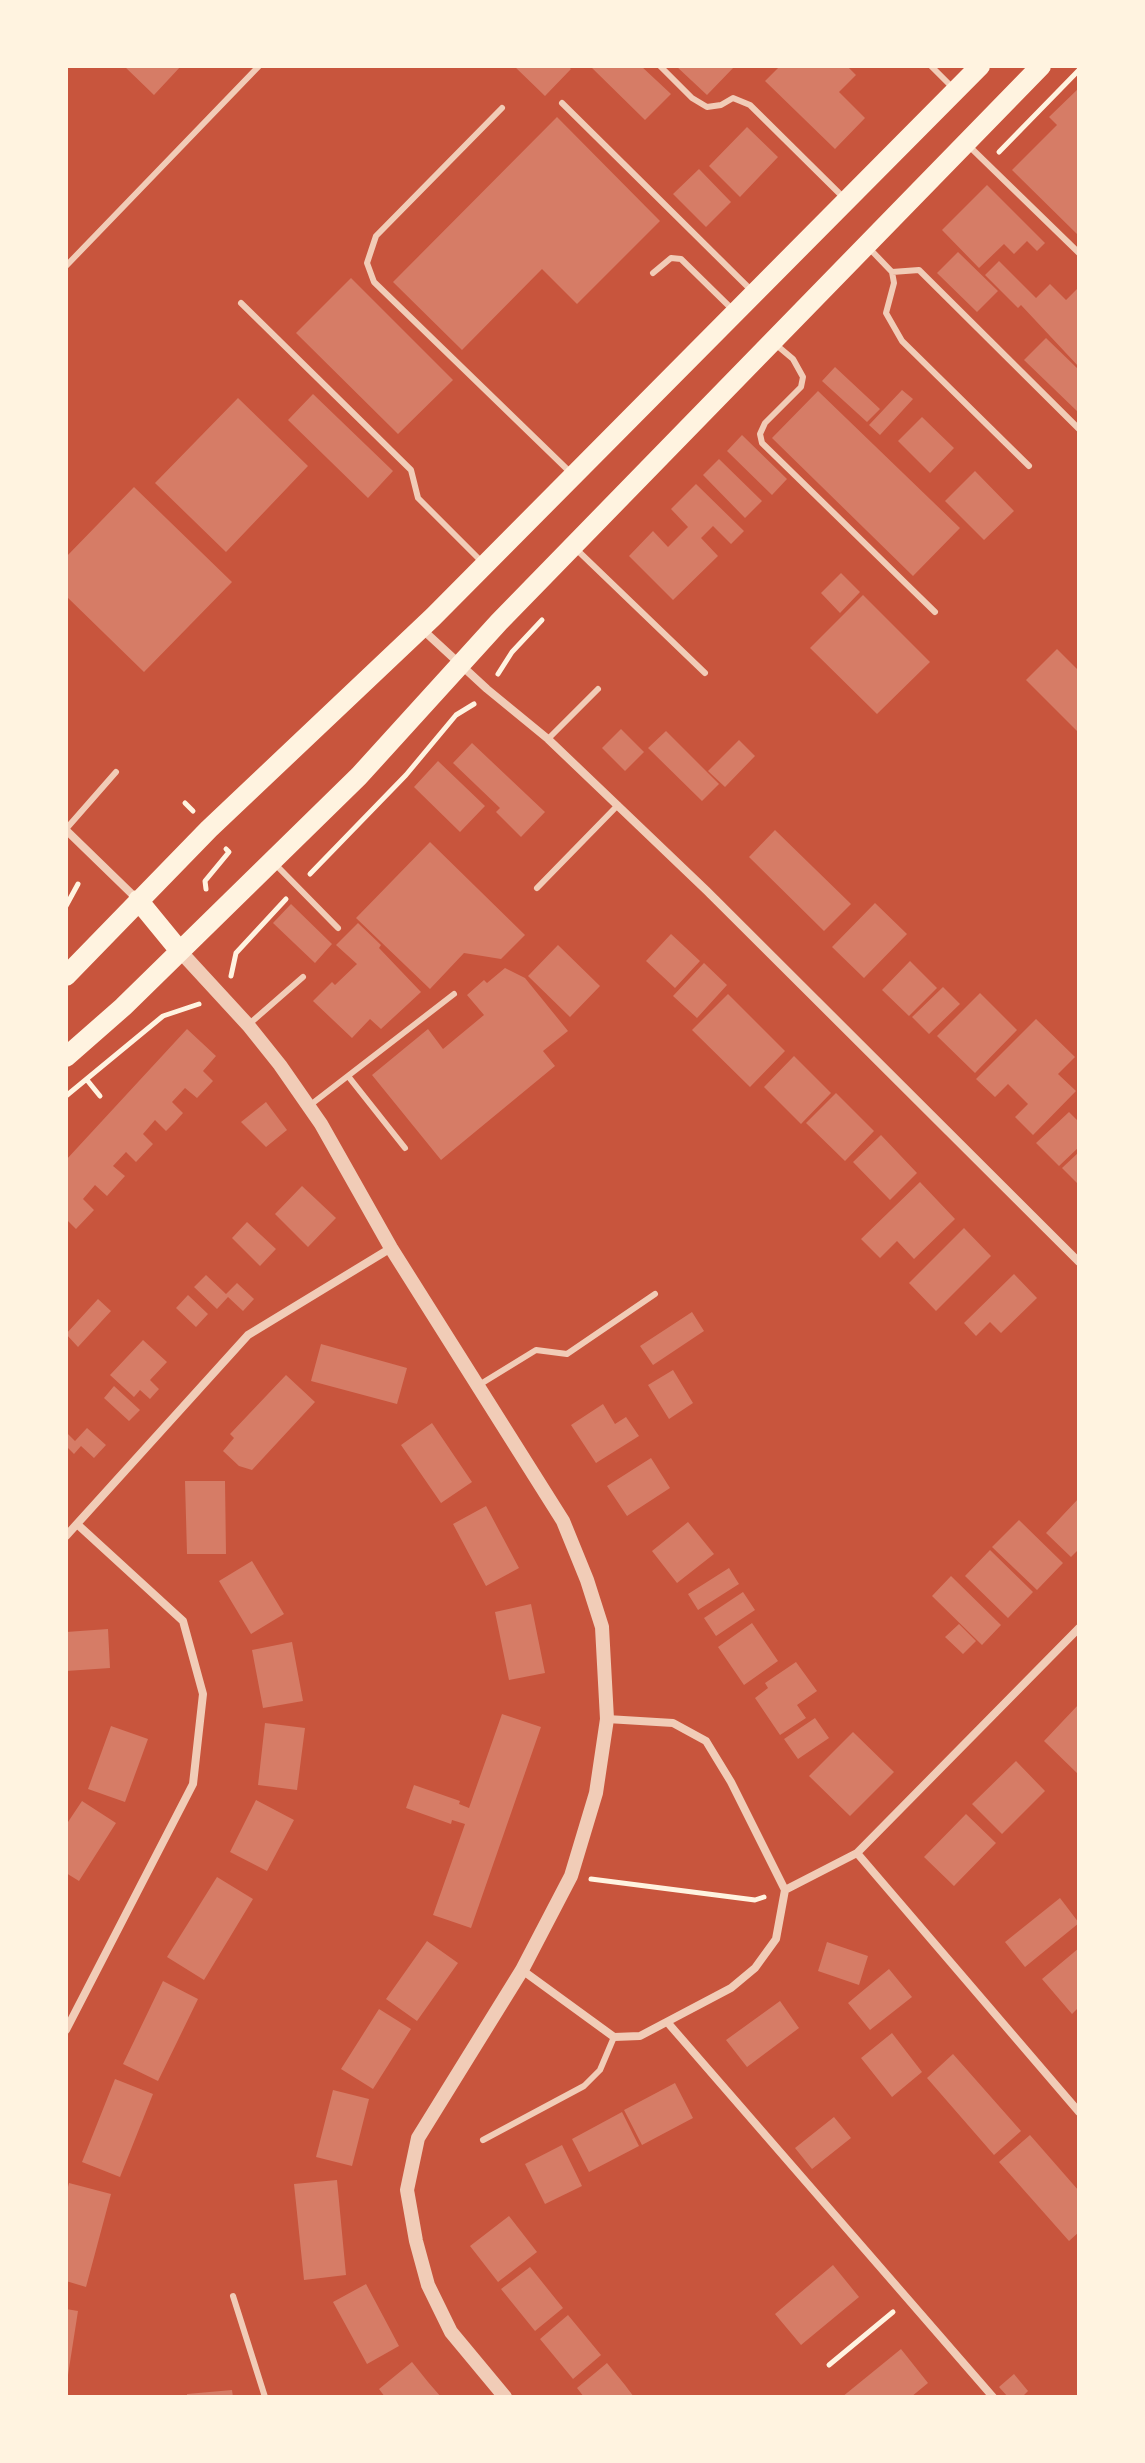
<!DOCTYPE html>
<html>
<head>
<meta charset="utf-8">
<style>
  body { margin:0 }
  #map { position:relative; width:1145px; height:2463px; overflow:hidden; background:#c8553d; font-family:"Public Sans",sans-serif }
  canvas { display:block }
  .frame { position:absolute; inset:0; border:68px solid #fff3e0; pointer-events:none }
</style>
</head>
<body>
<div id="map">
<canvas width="1145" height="2463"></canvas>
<div class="frame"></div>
</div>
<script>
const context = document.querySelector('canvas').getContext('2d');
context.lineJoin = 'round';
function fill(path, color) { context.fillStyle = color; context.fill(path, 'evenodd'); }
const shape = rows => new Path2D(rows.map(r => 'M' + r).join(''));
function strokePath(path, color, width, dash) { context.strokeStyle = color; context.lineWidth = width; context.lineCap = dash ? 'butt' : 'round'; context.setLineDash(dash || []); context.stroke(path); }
const building = shape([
  [124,66,181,66,154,95],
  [514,66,568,66,571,69,545,96],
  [590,66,641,66,671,94,645,120],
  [676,66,735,66,707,95],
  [780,66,847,66,856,75,839,92,865,118,835,149,765,81],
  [1079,88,1079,236,1012,170,1057,125,1049,117],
  [557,117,660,221,577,304,542,269,462,350,393,282],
  [747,127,778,157,740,197,709,166],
  [699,169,731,202,706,227,673,194],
  [987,185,1045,243,1037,251,1027,241,1014,254,1004,244,979,268,942,230],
  [958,252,998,291,977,312,937,273],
  [999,261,1036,298,1050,284,1066,300,1079,287,1079,367,1021,305,1018,308,985,275],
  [351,278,453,380,398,434,296,333],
  [1046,338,1079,370,1079,413,1024,360],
  [835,367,880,409,867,422,822,381],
  [902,390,913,399,880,435,869,425],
  [818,391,960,528,913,576,772,438],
  [313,394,393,471,368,498,288,420],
  [238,398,308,466,226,552,155,483],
  [922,417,954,448,930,473,898,441],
  [742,435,787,479,772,495,727,451],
  [719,459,762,501,745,518,703,475],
  [975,471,1014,511,984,540,945,501],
  [696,484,744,531,731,544,713,526,701,538,718,556,673,600,629,556,653,531,668,547,688,527,671,509],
  [134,487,232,582,144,672,66,596,66,557],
  [841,573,860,592,840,613,821,593],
  [863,595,930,662,877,714,810,648],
  [1057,649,1079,671,1079,733,1026,680],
  [621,729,644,752,625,771,602,748],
  [666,731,719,784,702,801,648,748],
  [739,740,755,756,725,787,708,771],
  [472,743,545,812,521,837,496,812,500,808,453,763],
  [438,761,485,806,460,832,414,787],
  [775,830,851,904,824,931,749,857],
  [430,842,525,935,501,959,464,953,430,989,356,918],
  [875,903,907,934,864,978,832,947],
  [291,904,332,944,315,963,273,923],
  [358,923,381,945,379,948,421,992,381,1029,370,1019,352,1038,313,1001,332,982,335,985,357,964,336,945],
  [671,934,700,961,675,988,646,961],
  [558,945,600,986,570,1017,528,976],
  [910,961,937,988,909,1016,882,990],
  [704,963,727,985,697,1018,673,996],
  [505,968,525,978,568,1031,543,1051,555,1066,441,1160,372,1075,428,1029,443,1049,484,1015,467,995,484,980,487,983],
  [943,987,960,1004,929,1034,912,1017],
  [980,993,1017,1030,975,1073,937,1036],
  [728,994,785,1051,750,1087,692,1030],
  [1036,1019,1075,1057,1058,1074,1076,1091,1033,1135,1015,1117,1028,1104,1008,1084,995,1097,976,1079],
  [187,1029,216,1056,203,1071,213,1081,197,1098,185,1088,172,1102,183,1113,175,1122,166,1131,155,1120,143,1134,153,1144,136,1162,126,1152,113,1166,125,1176,107,1196,95,1185,83,1199,94,1210,76,1229,66,1219,66,1160],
  [794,1056,831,1093,801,1124,764,1087],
  [836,1093,874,1131,845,1161,806,1123],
  [266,1102,287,1130,266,1147,241,1122],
  [1069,1112,1079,1122,1079,1147,1059,1166,1036,1143],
  [881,1135,917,1173,890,1200,853,1162],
  [1079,1152,1079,1185,1062,1168],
  [920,1182,955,1219,914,1259,897,1241,880,1258,861,1239],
  [302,1186,336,1218,308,1247,275,1214],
  [247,1222,276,1249,260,1266,232,1238],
  [964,1228,991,1256,936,1311,909,1283],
  [1014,1274,1037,1298,1001,1333,990,1322,976,1336,964,1323],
  [206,1275,226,1294,237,1283,254,1299,243,1311,228,1297,217,1309,194,1287],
  [188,1295,208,1314,196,1327,176,1308],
  [98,1299,111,1311,78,1347,66,1334],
  [692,1312,704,1331,653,1365,640,1346],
  [143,1340,167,1362,150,1380,159,1389,150,1399,140,1390,134,1397,110,1375],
  [321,1344,407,1368,397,1404,311,1381],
  [673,1370,693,1403,669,1419,648,1385],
  [286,1375,315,1402,252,1470,239,1466,223,1451,234,1438,230,1434],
  [114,1386,140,1410,129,1421,104,1398],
  [603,1404,615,1424,626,1417,639,1436,596,1463,571,1425],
  [432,1423,472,1482,441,1503,401,1445],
  [87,1428,106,1445,94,1458,81,1446,74,1454,66,1446,66,1432,75,1441],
  [651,1458,670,1488,627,1516,607,1486],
  [185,1481,225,1481,226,1554,187,1554],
  [1079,1498,1079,1549,1071,1557,1046,1533],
  [486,1506,519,1568,486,1586,453,1524],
  [1019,1520,1063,1563,1037,1590,992,1547],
  [688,1522,714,1554,677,1583,652,1551],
  [990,1550,1033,1592,1008,1618,965,1576],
  [252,1561,284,1614,251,1634,219,1581],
  [729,1568,739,1584,698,1610,688,1594],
  [951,1576,1001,1625,982,1645,932,1596],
  [743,1592,755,1610,716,1636,704,1618],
  [531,1604,545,1673,509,1680,495,1612],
  [752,1623,778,1661,744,1685,718,1647],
  [959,1624,976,1641,963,1654,945,1637],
  [108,1629,110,1668,66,1671,66,1632],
  [292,1642,303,1701,263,1708,252,1650],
  [796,1662,817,1691,797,1705,806,1718,780,1735,755,1698,768,1688,765,1683],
  [1079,1704,1079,1775,1044,1741],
  [502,1714,541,1727,471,1928,433,1915,465,1824,452,1820,451,1824,406,1808,414,1785,460,1801,459,1804,469,1808],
  [815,1718,829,1738,798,1759,784,1739],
  [265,1723,305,1728,297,1790,258,1785],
  [111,1726,148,1739,125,1802,88,1789],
  [853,1732,894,1772,850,1816,809,1776],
  [1016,1761,1045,1791,1002,1834,972,1804],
  [256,1800,294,1820,267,1871,230,1852],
  [82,1801,116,1823,79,1881,66,1873,66,1825],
  [966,1814,996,1843,954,1886,924,1857],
  [217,1877,253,1899,204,1980,167,1957],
  [1060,1898,1079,1923,1025,1967,1005,1942],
  [427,1941,458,1963,417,2021,386,1999],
  [827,1942,868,1956,859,1985,818,1971],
  [1079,1948,1079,2007,1072,2014,1042,1979],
  [889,1969,912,1997,870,2030,848,2003],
  [163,1981,198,1999,158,2081,123,2064],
  [780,2001,799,2028,747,2067,726,2040],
  [379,2009,411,2029,373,2089,341,2069],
  [892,2033,922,2072,892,2097,861,2058],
  [953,2054,1021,2131,994,2155,927,2078],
  [115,2079,153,2094,120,2177,82,2162],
  [675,2083,693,2118,642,2145,624,2110],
  [333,2090,369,2099,352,2166,316,2157],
  [622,2112,639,2146,589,2172,572,2139],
  [834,2117,851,2138,812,2169,795,2148],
  [1030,2135,1079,2191,1079,2232,1069,2241,999,2162],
  [562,2145,582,2186,545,2204,525,2164],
  [337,2180,346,2275,304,2280,294,2184],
  [69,2183,111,2194,86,2287,66,2281,66,2195],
  [509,2216,537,2252,498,2282,470,2246],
  [833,2265,859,2297,801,2345,775,2314],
  [530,2267,563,2308,535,2331,501,2289],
  [366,2284,399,2346,367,2364,333,2302],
  [66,2309,78,2311,68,2375,66,2375],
  [568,2315,601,2355,573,2379,540,2339],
  [901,2349,928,2383,911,2397,842,2397],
  [412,2362,428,2382,441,2397,385,2397,379,2389],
  [607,2363,625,2385,634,2397,584,2397,577,2388],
  [1014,2374,1028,2391,1022,2397,1008,2397,999,2387],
  [232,2390,233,2397,187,2397,187,2394]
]);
const path = shape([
  [999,152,1079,70],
  [498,674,512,652,542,620],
  [185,803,193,811],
  [310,874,406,775,456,715,474,704],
  [206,889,205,881,229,852,226,849],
  [66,906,78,884],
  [231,976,236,953,286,899],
  [87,1080,100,1096],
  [66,1096,163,1016,199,1004],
  [591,1879,755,1900,764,1897],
  [829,2365,893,2312]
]);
const service = shape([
  [660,66,692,98,707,107,721,105,733,98,750,105,844,198],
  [931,66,953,88],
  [562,103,752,291],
  [502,108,376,236,367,263,374,282,571,473],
  [970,147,1079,253],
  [868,247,892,272,894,283,886,313,902,341,1029,466],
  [66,266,259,66],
  [892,272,919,270,1079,429],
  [653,273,671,258,681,259,733,310],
  [241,303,411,470,418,498,482,562],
  [774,343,793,359,803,377,801,387,765,423,760,434,762,443,935,612],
  [575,548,705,673],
  [548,739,598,689],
  [66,829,116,772],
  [276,865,338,928],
  [537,888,618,805],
  [248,1025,303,977],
  [348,1076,405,1148],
  [309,1106,454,994],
  [479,1385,536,1350,567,1354,655,1294],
  [483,2140,584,2086,600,2070,614,2037],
  [233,2296,265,2397]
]);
const minor = shape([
  [423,630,487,689,548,739,707,891,1079,1262],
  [66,830,137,899],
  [66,1536,248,1335,391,1248],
  [857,1853,1079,2112],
  [785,1890,857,1853,1079,1628],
  [522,1970,614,2037,640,2036,731,1988,755,1968,776,1939,785,1890,731,1782,706,1741,673,1723,607,1719],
  [668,2023,993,2397],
  [66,2030,193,1784,203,1694,183,1621,77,1524]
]);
const tertiary = shape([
  [179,950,248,1025,280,1065,321,1124,391,1248,563,1521,587,1580,602,1627,607,1719,596,1793,571,1876,522,1970,418,2138,407,2190,416,2241,428,2285,451,2332,505,2397]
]);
const primary = shape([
  [138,900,179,950],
  [66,976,209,829,433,617,980,66],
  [66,1057,123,1007,359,776,499,622,1041,66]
]);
fill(building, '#d67c66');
strokePath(path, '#fff3e0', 5);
strokePath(service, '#f1ccb7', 6);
strokePath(minor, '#f1ccb7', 8);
strokePath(tertiary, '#f1ccb7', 14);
strokePath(primary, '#fff3e0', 20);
</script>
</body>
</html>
